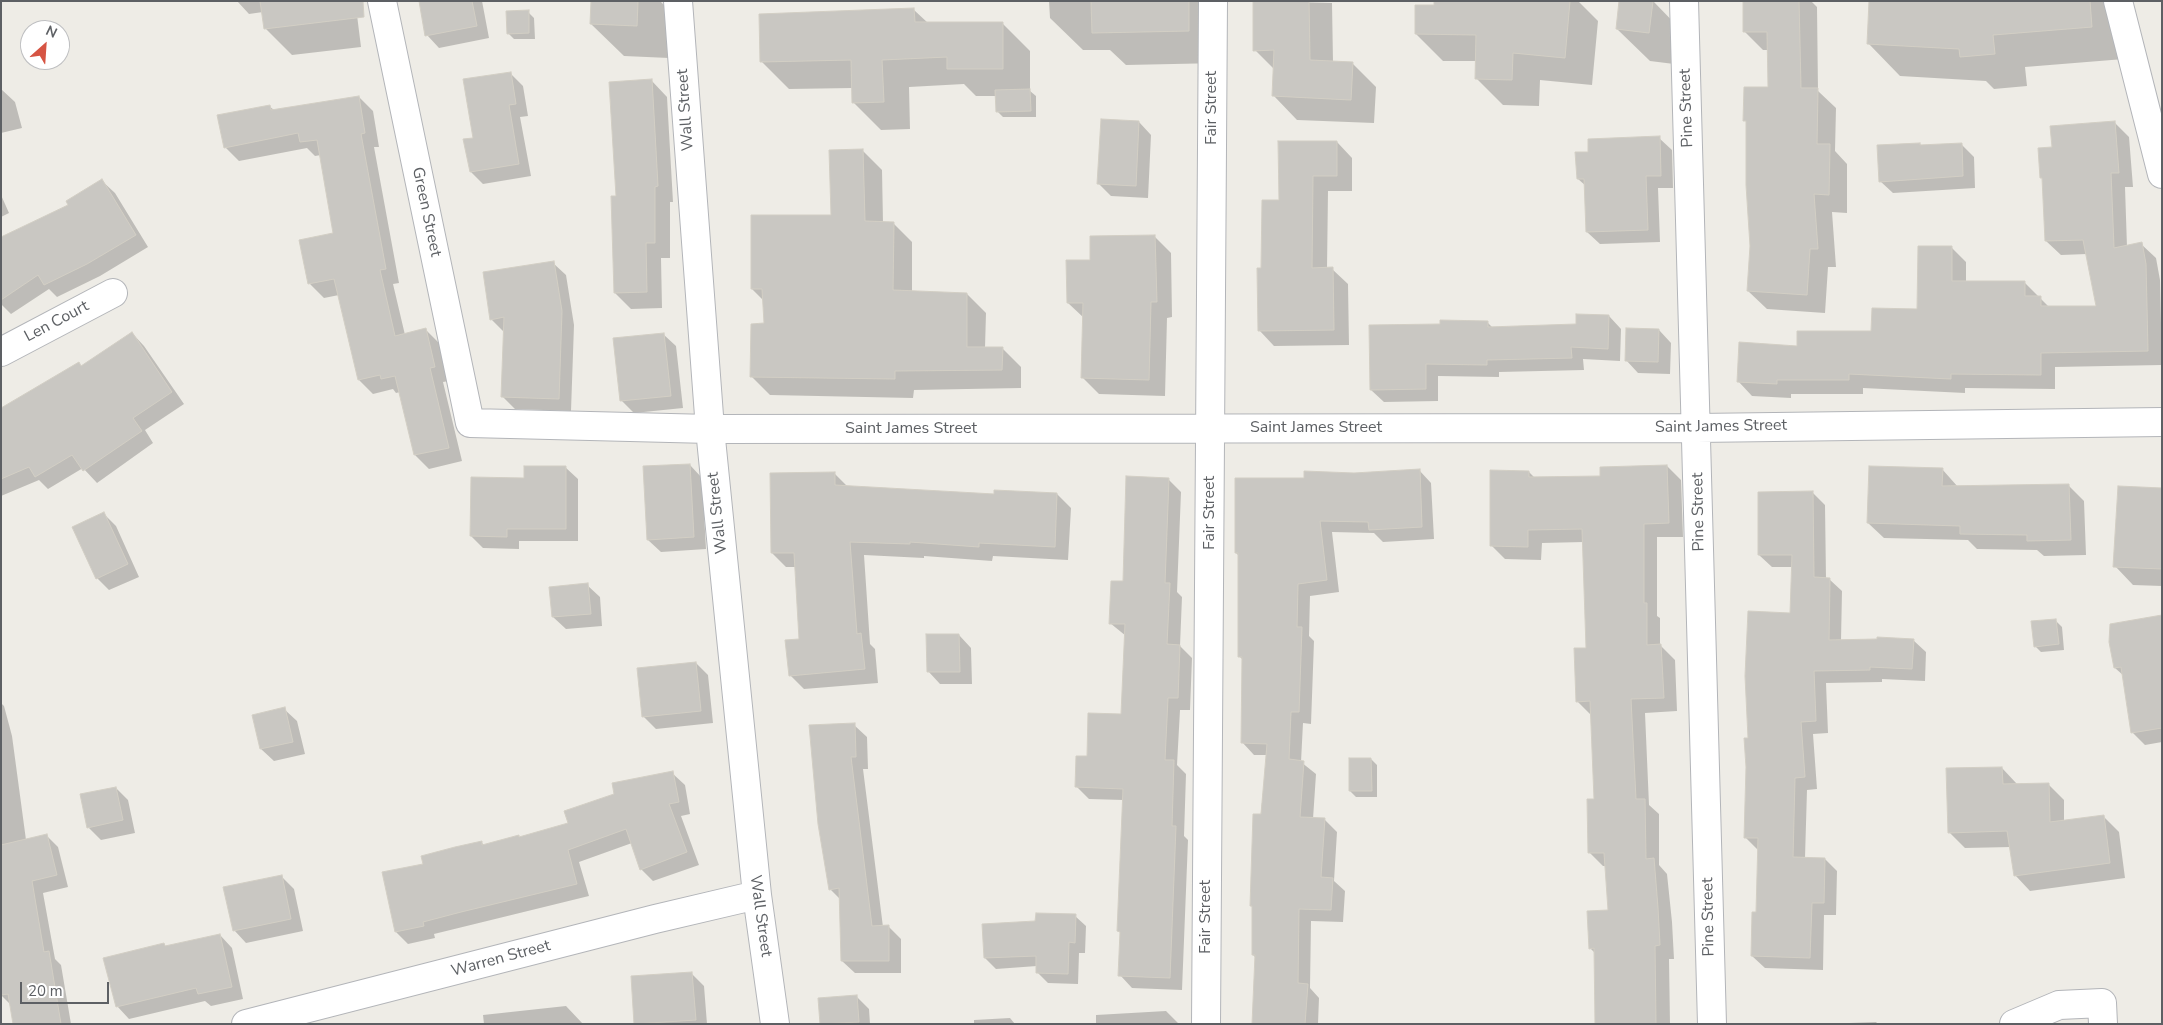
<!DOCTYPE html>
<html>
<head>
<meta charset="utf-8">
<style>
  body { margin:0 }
  #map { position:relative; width:2163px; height:1025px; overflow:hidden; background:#eeece6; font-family:"Nunito Sans",sans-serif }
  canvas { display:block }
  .frame { position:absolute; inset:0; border:2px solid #5d6064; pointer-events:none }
  .north { position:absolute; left:20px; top:20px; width:50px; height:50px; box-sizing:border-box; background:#fff; border:1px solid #bebfc1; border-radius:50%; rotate:26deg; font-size:14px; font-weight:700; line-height:20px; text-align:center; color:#5d6064 }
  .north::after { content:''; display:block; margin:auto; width:18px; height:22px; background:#d65443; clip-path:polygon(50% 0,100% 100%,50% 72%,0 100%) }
  .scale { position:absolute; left:20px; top:982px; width:89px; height:22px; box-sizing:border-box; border:2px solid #5d6064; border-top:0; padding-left:6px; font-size:15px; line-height:18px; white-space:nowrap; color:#5d6064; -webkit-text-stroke:4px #fff; paint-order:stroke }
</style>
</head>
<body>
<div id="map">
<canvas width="2163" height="1025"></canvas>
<div class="frame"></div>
<div class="north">N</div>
<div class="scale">20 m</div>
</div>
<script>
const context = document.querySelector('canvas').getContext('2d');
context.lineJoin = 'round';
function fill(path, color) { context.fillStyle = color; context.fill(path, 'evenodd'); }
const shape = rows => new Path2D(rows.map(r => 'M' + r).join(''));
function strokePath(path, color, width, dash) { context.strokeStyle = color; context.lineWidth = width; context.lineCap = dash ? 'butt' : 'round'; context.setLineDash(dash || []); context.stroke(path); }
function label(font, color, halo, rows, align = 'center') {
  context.font = font + ' "Nunito Sans",sans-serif'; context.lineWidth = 4; context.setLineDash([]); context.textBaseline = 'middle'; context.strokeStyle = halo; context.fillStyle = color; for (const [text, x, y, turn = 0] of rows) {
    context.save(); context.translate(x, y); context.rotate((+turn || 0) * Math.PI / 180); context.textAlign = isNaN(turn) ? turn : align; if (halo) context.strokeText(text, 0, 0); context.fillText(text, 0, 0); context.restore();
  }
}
const shadow = shape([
  [237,1,351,1,356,7,361,47,292,55,265,28,263,12,249,14],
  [420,1,482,1,489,38,439,48,427,35],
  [592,1,660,1,671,12,669,58,624,56,591,24],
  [1049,1,1207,1,1221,63,1126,65,1110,50,1083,50,1050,18],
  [1254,1,1332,3,1333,62,1352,63,1376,87,1374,123,1297,120,1274,96,1275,70,1255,50],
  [1435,1,1578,1,1598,21,1592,85,1540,80,1539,106,1503,105,1476,78,1477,61,1443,61,1416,34,1435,7],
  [1653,1,1685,34,1682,65,1650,61,1617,29],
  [1744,1,1811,1,1817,7,1818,91,1836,108,1835,151,1847,164,1847,213,1832,212,1836,267,1828,267,1825,313,1767,309,1748,291,1751,246,1748,124,1745,120,1770,88,1769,50,1763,50,1744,31],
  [1870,1,2110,1,2124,59,2025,67,2027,86,1994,89,1986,81,1900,76,1868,43],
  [914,10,928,23,1003,24,1030,51,1030,91,1036,96,1036,117,1003,117,997,111,997,96,976,96,964,84,909,87,910,129,881,130,853,102,853,88,789,89,762,62],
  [528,12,534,18,535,39,514,39,508,33],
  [510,73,523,86,528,116,520,117,531,176,483,184,471,172,475,139],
  [651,80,667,97,673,202,670,202,670,258,661,258,662,308,631,309,615,293,617,197],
  [1,89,15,102,22,128,1,133],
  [359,97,373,111,379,147,374,147,399,283,393,284,405,335,426,330,440,344,449,381,443,382,462,461,429,469,415,455,400,392,396,393,393,389,373,394,359,380,339,295,324,298,310,284,301,241,334,234,321,155,315,156,307,148,239,161,225,147,269,106,274,110],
  [1139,122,1151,135,1148,198,1111,196,1098,183],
  [2115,123,2129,137,2133,187,2125,187,2127,247,2141,244,2156,258,2160,280,2162,365,2055,367,2055,389,1965,388,1965,393,1863,388,1863,394,1791,394,1791,398,1752,396,1738,381,1799,347,1873,332,1919,310,1952,248,1966,262,1966,283,2024,282,2050,308,2097,307,2087,254,2061,255,2046,241,2044,180,2041,177,2053,148],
  [1659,138,1672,150,1673,188,1658,188,1660,242,1600,244,1587,232,1586,186,1578,179,1590,153],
  [1337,142,1352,158,1352,191,1328,191,1327,269,1332,269,1348,284,1349,345,1274,346,1259,330,1280,201],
  [1920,144,1922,146,1961,144,1974,157,1975,188,1893,193,1880,181],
  [863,151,882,170,883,223,893,223,912,242,912,292,967,294,986,313,985,348,1002,348,1021,367,1021,388,914,390,913,398,770,395,751,376,766,324,764,301,752,289,832,216],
  [102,181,115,193,148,247,100,276,57,297,49,289,11,314,1,304,1,249,70,205],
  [1,195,9,213,1,217],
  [1155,237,1171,253,1172,317,1167,318,1165,396,1099,394,1083,378,1084,318,1068,303,1091,261],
  [553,263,566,275,574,325,571,411,515,409,502,396,504,332,491,319],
  [1609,316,1621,329,1620,361,1583,359,1584,370,1499,372,1499,377,1438,376,1438,401,1384,402,1371,390,1441,325,1487,322,1493,328,1577,325],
  [1659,330,1671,343,1670,374,1638,373,1626,360],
  [132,333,144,346,184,404,145,430,153,443,97,483,83,468,48,489,39,480,1,496,1,410,79,364,82,367],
  [663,334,676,346,683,408,634,413,621,400],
  [690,465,702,478,706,549,661,552,648,540],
  [1667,466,1681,480,1683,537,1657,537,1657,616,1660,618,1660,645,1675,660,1677,711,1645,713,1649,805,1659,814,1659,865,1667,874,1672,922,1674,959,1669,959,1670,1024,1596,1024,1595,953,1590,948,1609,911,1606,866,1603,866,1589,852,1595,801,1591,715,1577,701,1587,649,1584,542,1542,543,1541,560,1505,559,1491,545,1529,472,1535,478,1602,477],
  [565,467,578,479,578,541,519,541,519,549,483,548,471,536,526,480],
  [1942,469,1958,487,2068,485,2084,501,2086,555,2044,556,2037,550,1977,549,1968,540,1884,538,1868,523],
  [1419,470,1431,483,1434,539,1383,542,1374,533,1332,532,1339,592,1310,596,1309,636,1314,641,1311,724,1303,723,1301,762,1316,774,1313,819,1324,819,1337,832,1334,881,1345,891,1343,922,1311,921,1310,988,1319,998,1318,1024,1253,1024,1256,958,1253,955,1254,908,1251,906,1267,755,1254,755,1242,742,1243,660,1239,656,1239,556,1236,553,1305,479],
  [835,474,848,487,995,496,1057,494,1071,508,1068,560,993,556,992,561,924,556,924,558,864,555,870,644,875,649,878,683,804,689,790,675,800,640,796,567,786,567,772,553],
  [1168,479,1181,492,1177,592,1182,597,1180,646,1192,658,1190,710,1180,710,1177,765,1186,774,1184,836,1188,840,1182,990,1132,988,1120,975,1121,934,1119,931,1123,800,1089,799,1076,786,1088,758,1122,716,1126,636,1110,623,1124,583],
  [2162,489,2162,586,2133,585,2115,566],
  [1812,492,1825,505,1826,579,1829,579,1842,591,1841,641,1913,640,1926,652,1925,681,1882,679,1882,682,1826,683,1828,733,1813,734,1817,789,1807,790,1805,858,1825,859,1837,871,1836,915,1824,915,1823,970,1765,968,1752,956,1758,913,1758,850,1745,837,1749,739,1792,614,1793,567,1772,567,1759,555],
  [104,514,116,526,139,577,109,590,97,578],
  [587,585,600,597,602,626,566,629,553,617],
  [2162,616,2162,742,2145,745,2132,732,2124,676,2115,668],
  [2056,621,2062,627,2064,650,2041,652,2035,646],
  [959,635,971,648,972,684,940,684,928,671],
  [696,663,708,675,713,723,656,729,643,716],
  [1,703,4,706,12,736,26,840,46,835,58,847,68,887,43,893,55,959,61,965,71,1024,15,1024,11,1005,1,995],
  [284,709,297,721,305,754,274,761,261,749,253,716],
  [854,725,867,737,868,769,863,769,883,927,888,926,901,939,901,973,855,973,842,961,841,900,830,889],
  [1371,759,1377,765,1377,797,1356,797,1350,791],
  [2002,768,2017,784,2048,784,2064,800,2064,821,2103,816,2119,832,2125,878,2030,891,2015,875,2011,847,1965,848,1950,833],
  [672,773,685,785,690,814,681,816,699,865,653,881,641,869,632,843,579,862,589,896,434,934,435,938,408,944,396,932,384,873,424,865,481,842,484,845,518,836,520,838,570,823,616,794],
  [116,788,128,800,135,833,101,840,88,827],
  [281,876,294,889,303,931,246,943,234,930],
  [1075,916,1086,926,1085,953,1079,953,1078,984,1048,983,1037,972,1037,966,996,969,985,958,1036,922],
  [220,935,232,948,243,999,211,1006,205,1001,129,1019,117,1006,164,944,166,947],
  [692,974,704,986,707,1024,635,1024],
  [856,996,869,1009,870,1024,821,1024],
  [566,1006,583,1024,484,1024,483,1015],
  [1166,1011,1179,1024,1096,1024,1096,1015],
  [1010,1018,1015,1024,974,1024,974,1020],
  [1876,1022,1878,1024,1822,1024]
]);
const building = shape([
  [260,1,363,1,364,17,264,29,260,1],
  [419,1,472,1,477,26,425,36,419,1],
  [591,1,638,1,637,26,590,24,591,1],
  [1091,1,1189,1,1189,31,1092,33,1091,1],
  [1253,1,1309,1,1310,60,1353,62,1351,100,1272,96,1274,50,1253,51,1253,1],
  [1434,1,1570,1,1565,58,1513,53,1512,80,1475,79,1476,35,1415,34,1415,5,1434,5,1434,1],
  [1619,1,1653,1,1649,33,1616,29,1619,1],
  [1743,1,1799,1,1801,88,1818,88,1817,144,1830,144,1829,195,1814,194,1818,249,1810,249,1807,295,1747,291,1750,246,1746,185,1746,121,1743,121,1744,87,1768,87,1767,32,1743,32,1743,1],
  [1869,1,2090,1,2092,27,1993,35,1995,54,1960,57,1959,49,1867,44,1869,1],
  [914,8,915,22,1003,22,1003,69,947,69,947,57,882,60,884,102,852,103,851,60,760,62,759,14,914,8],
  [529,10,529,33,507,34,506,11,529,10],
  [511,72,516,104,509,105,519,164,470,172,463,139,473,138,463,79,511,72],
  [652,79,658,186,655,187,655,243,646,243,647,292,614,293,611,196,616,196,609,82,652,79],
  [1030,89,1031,111,996,112,995,90,1030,89],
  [359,96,365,133,361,134,386,269,380,270,395,336,426,328,435,367,430,368,449,448,414,455,395,376,381,379,380,375,358,380,334,279,308,284,299,240,333,233,317,140,300,142,298,133,224,148,217,115,270,105,271,110,359,96],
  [1101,119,1139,121,1136,186,1097,184,1101,119],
  [2115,121,2119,173,2111,173,2114,248,2142,242,2146,264,2148,351,2041,353,2041,375,1951,374,1951,379,1849,374,1849,380,1777,380,1777,384,1737,382,1739,342,1797,346,1797,331,1871,331,1872,308,1917,309,1918,246,1952,246,1952,281,2025,281,2025,296,2041,296,2041,306,2096,306,2083,240,2045,241,2042,178,2040,178,2038,148,2052,147,2050,126,2115,121],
  [1660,136,1661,176,1646,176,1648,230,1586,232,1584,179,1577,179,1575,152,1588,152,1588,139,1660,136],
  [1278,141,1337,141,1337,176,1313,176,1312,268,1333,267,1334,330,1258,331,1257,268,1261,268,1262,200,1279,200,1278,141],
  [1920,143,1920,145,1962,143,1963,176,1879,182,1877,145,1920,143],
  [863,149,865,221,894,222,893,290,967,293,967,347,1003,347,1002,370,895,371,895,379,750,377,751,324,764,323,762,289,751,289,751,215,831,215,829,150,863,149],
  [102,179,136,235,87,264,44,285,38,275,1,300,1,237,68,205,66,201,102,179],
  [1155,235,1157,302,1151,302,1149,380,1081,378,1083,303,1067,303,1066,260,1090,260,1090,236,1155,235],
  [554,261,562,311,559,399,501,397,504,317,490,320,483,272,554,261],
  [1576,314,1609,315,1608,349,1571,347,1572,358,1487,360,1487,365,1426,364,1426,389,1370,390,1369,325,1440,324,1440,320,1488,321,1488,327,1576,324,1576,314],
  [1626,328,1659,329,1658,362,1625,361,1626,328],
  [132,332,172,392,133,418,142,431,83,471,72,455,35,477,29,467,1,479,1,408,79,362,81,366,132,332],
  [664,333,671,396,620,401,613,338,664,333],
  [690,464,694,537,647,540,643,466,690,464],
  [1667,465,1669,523,1644,524,1644,603,1647,603,1647,645,1661,644,1664,698,1631,699,1636,799,1645,799,1646,859,1654,858,1658,908,1660,945,1655,946,1656,1024,1595,1024,1594,948,1589,949,1587,911,1608,910,1604,853,1588,853,1587,799,1594,799,1590,701,1576,702,1574,648,1586,648,1582,529,1528,530,1528,547,1490,546,1490,470,1529,471,1529,477,1600,476,1600,467,1667,465],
  [524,466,566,466,566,529,507,529,507,537,470,536,471,477,524,478,524,466],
  [1869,466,1943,468,1942,486,2069,484,2071,540,2027,541,2027,535,1960,534,1960,526,1867,523,1869,466],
  [1420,469,1422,527,1369,530,1368,522,1320,521,1327,580,1298,584,1297,627,1302,627,1299,712,1291,712,1289,759,1304,761,1300,817,1325,818,1321,877,1333,878,1331,910,1299,909,1298,983,1308,984,1305,1024,1252,1024,1255,955,1252,955,1252,906,1250,906,1253,814,1261,814,1267,744,1241,743,1242,657,1238,657,1238,553,1235,553,1235,478,1304,478,1304,471,1354,473,1420,469],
  [835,472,835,485,994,494,994,490,1057,493,1055,547,979,543,979,547,910,542,910,544,850,542,857,634,861,633,865,669,789,676,785,640,799,639,794,553,771,553,770,473,835,472],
  [1126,476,1169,478,1165,583,1170,583,1167,644,1180,645,1178,698,1168,698,1165,760,1174,760,1172,826,1176,826,1170,978,1118,976,1120,932,1117,931,1123,789,1075,787,1076,756,1087,756,1088,713,1121,714,1125,624,1109,624,1111,581,1123,581,1126,476],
  [2118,486,2162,488,2162,569,2113,567,2118,486],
  [1813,491,1814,577,1830,578,1829,640,1877,639,1877,637,1914,639,1912,669,1870,667,1870,670,1814,671,1816,721,1801,722,1805,777,1795,778,1793,857,1825,858,1824,903,1812,903,1810,958,1751,956,1752,912,1756,912,1758,838,1744,838,1746,767,1744,738,1748,738,1745,676,1748,611,1790,613,1792,555,1758,555,1758,492,1813,491],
  [104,512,128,564,96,579,72,527,104,512],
  [588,583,591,614,552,617,549,587,588,583],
  [2162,615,2162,728,2131,733,2121,667,2114,668,2109,642,2110,624,2162,615],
  [2056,619,2059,644,2034,647,2031,621,2056,619],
  [926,634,959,634,960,672,927,672,926,634],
  [696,662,701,711,642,717,637,668,696,662],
  [285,707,293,742,260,749,252,715,285,707],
  [855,723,856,757,851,757,872,926,889,925,889,961,841,961,839,888,829,890,818,824,809,725,855,723],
  [1349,758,1371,758,1372,791,1349,791,1349,758],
  [2002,767,2003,784,2049,783,2050,822,2104,815,2110,863,2014,876,2007,831,1948,833,1946,768,2002,767],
  [673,771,679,802,669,804,687,852,640,870,626,829,568,850,577,884,461,912,423,922,424,926,395,932,382,872,423,864,421,856,455,847,482,841,482,845,519,835,519,837,568,823,564,811,614,794,612,783,673,771],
  [116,787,123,820,87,828,80,794,116,787],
  [47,834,57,875,32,881,44,952,49,951,61,1024,13,1024,8,994,1,995,1,845,47,834],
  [282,875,291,919,233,931,223,887,282,875],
  [1036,913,1076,914,1075,943,1069,942,1068,974,1036,973,1036,956,984,958,982,924,1035,921,1036,913],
  [220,934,232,987,198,994,196,988,116,1007,103,958,164,943,165,946,220,934],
  [692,972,696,1020,634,1024,631,976,692,972],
  [857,995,859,1022,820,1024,818,998,857,995]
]);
const minor = shape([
  [382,1,470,423,710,429,1697,428,2162,422],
  [678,1,710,429,757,895,775,1024],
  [1684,1,1712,1024],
  [2118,1,2162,174],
  [1,352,113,293],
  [246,1024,655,919,757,895],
  [1206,1024,1213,1],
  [2014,1024,2059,1005,2102,1003,2103,1024]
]);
const streetNames = [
  ["Fair Street",1212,108,-90],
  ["Pine Street",1687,108,-92],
  ["Wall Street",686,110,-94],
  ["Green Street",426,212,78],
  ["Len Court",57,322,-28],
  ["Saint James Street",1721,427,-1],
  ["Saint James Street",1316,428],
  ["Saint James Street",911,429],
  ["Pine Street",1699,512,-91],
  ["Wall Street",718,513,-96],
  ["Fair Street",1210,513,-90],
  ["Wall Street",760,916,82],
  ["Fair Street",1206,917,-90],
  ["Pine Street",1709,917,-91],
  ["Warren Street",501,959,-15]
];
fill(shadow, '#0003');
fill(building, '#c9c7c2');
strokePath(building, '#d2cec4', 1);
strokePath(minor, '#b3b5b9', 30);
strokePath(minor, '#fff', 28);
label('16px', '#5d6064', '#fff', streetNames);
</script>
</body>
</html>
